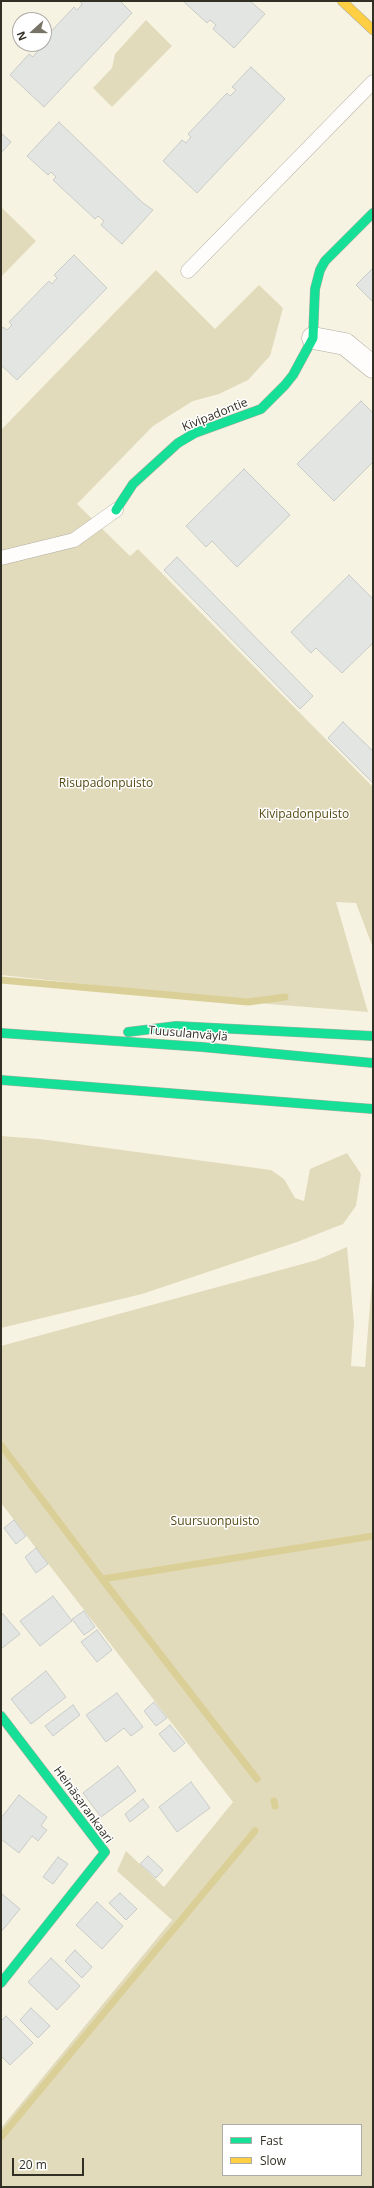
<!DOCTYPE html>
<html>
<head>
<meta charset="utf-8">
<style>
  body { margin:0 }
  #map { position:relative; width:374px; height:2188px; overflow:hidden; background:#f6f3e3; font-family:"Open Sans",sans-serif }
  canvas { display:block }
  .frame { position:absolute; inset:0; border:2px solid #322f24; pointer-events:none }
  .legend { position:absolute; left:222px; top:2124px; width:140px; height:52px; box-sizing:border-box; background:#fff; border:1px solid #adaca7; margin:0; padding:5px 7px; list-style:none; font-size:12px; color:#322f24 }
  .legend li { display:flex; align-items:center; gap:8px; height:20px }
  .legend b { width:20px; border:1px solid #adaca7 }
  .north { position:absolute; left:12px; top:12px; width:40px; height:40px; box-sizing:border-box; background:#fff; border:1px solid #adaca7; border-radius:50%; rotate:249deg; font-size:11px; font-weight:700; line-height:16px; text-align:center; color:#322f24 }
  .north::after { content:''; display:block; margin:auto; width:14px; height:18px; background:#777467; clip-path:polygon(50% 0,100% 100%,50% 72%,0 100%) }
  .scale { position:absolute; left:12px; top:2158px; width:72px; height:18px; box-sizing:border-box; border:2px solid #322f24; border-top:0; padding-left:5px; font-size:12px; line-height:14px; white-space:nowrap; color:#322f24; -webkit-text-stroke:3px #fff; paint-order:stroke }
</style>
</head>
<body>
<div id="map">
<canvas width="374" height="2188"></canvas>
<div class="frame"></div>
<ul class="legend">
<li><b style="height:5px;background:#16e098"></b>Fast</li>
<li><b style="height:5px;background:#ffcf43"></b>Slow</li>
</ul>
<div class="north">N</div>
<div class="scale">20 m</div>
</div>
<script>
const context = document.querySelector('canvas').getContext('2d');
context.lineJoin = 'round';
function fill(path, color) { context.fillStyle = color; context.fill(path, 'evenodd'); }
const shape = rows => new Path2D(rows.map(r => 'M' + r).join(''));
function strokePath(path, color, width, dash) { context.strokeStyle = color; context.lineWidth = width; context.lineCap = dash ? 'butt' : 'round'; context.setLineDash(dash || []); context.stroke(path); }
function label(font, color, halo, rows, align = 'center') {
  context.font = font + ' "Open Sans",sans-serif'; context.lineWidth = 3; context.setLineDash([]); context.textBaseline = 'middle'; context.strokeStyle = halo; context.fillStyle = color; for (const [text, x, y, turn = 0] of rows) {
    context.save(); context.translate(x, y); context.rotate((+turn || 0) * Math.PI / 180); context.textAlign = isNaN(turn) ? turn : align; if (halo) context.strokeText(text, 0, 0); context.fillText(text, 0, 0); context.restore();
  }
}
const green = shape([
  [146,20,172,46,112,107,93,88,112,68,115,54],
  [1,207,36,241,1,277],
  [156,270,215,329,259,285,283,308,270,356,248,380,219,394,193,401,153,426,77,504,130,556,138,549,373,787,373,948,356,903,336,902,368,1012,269,1004,1,975,1,430],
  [1,1136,40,1139,271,1170,284,1179,295,1198,304,1201,310,1169,347,1153,361,1174,356,1206,343,1224,297,1242,142,1294,1,1328],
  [347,1247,354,1323,351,1366,365,1367,373,1268,373,2187,1,2187,1,2128,172,1920,117,1871,126,1851,164,1887,233,1802,1,1503,1,1346,317,1260],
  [223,2125,361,2125,361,2175,223,2175]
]);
const stream = shape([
  [1,980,248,1002,285,997],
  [1,1445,102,1579,373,1536],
  [102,1579,257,1779],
  [274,1801,275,1806],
  [1,2137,255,1831]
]);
const building = shape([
  [80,1,120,1,132,13,44,107,10,75,29,54,33,57,35,54,38,51,35,48,39,44,44,44,44,39,74,7,77,10,80,7,82,4,80,1],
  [183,1,250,1,265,14,234,48,213,29,216,25,210,20,207,23,183,1],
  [251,67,285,99,197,193,163,161,182,140,186,143,191,137,188,134,227,93,230,96,236,90,232,87,251,67],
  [59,122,143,203,153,210,122,244,101,225,104,221,98,216,95,219,53,180,56,177,51,172,48,175,27,156,59,122],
  [1,133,11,142,1,153,1,133],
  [74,255,107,288,17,380,1,365,1,330,3,327,7,330,12,325,9,322,49,281,52,284,57,278,54,275,74,255],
  [373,268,373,302,356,285,373,268],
  [361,401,373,413,373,462,334,501,297,464,361,401],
  [244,469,290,515,237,567,212,541,206,547,186,526,244,469],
  [177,557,313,696,300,709,164,570,177,557],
  [349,575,373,599,373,643,342,673,316,648,311,653,291,632,349,575],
  [343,722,373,751,373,783,328,738,343,722],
  [14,1520,26,1536,16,1544,4,1528,14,1520],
  [36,1548,48,1564,36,1573,25,1557,36,1548],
  [53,1596,72,1621,40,1646,20,1621,53,1596],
  [84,1611,95,1627,84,1635,72,1619,84,1611],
  [3,1614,20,1634,1,1649,1,1615,3,1614],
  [97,1630,112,1650,97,1662,81,1642,97,1630],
  [46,1671,66,1697,31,1724,11,1699,46,1671],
  [117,1693,143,1727,131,1736,124,1728,106,1742,86,1715,117,1693],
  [154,1702,167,1718,156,1726,144,1711,154,1702],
  [73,1705,80,1715,53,1736,45,1726,73,1705],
  [170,1725,185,1743,174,1752,159,1734,170,1725],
  [118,1766,136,1791,101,1817,83,1793,118,1766],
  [191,1782,210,1808,177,1832,159,1807,191,1782],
  [19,1795,47,1817,41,1826,47,1830,38,1841,32,1836,19,1853,1,1839,1,1818,19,1795],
  [143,1799,149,1807,130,1822,125,1814,143,1799],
  [148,1856,163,1870,156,1878,140,1864,148,1856],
  [58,1857,68,1864,53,1884,43,1877,58,1857],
  [1,1893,20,1909,1,1932,1,1893],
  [120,1893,137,1909,126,1920,109,1903,120,1893],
  [97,1902,123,1926,102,1949,76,1925,97,1902],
  [75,1950,92,1967,82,1978,65,1961,75,1950],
  [51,1958,80,1986,57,2010,28,1982,51,1958],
  [31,2008,50,2026,38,2038,20,2020,31,2008],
  [6,2016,33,2043,10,2065,1,2056,1,2021,6,2016]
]);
const lane = shape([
  [188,271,373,82],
  [1,558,74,540,116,510]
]);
const street = shape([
  [313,338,345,344,373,367]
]);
const fast = shape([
  [116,510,133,484,178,443,195,433,261,409,285,385,293,375,313,338,315,289,320,270,325,261,373,213],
  [128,1032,176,1026,373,1036],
  [1,1033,202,1047,373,1063],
  [1,1080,373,1109],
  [1,1716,105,1852,1,1983]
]);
const slow = shape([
  [342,1,373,30]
]);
const streetNames = [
  ["Kivipadontie",215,415,-22],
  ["Tuusulanväylä",188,1034,5],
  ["Heinäsarankaari",83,1805,54]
];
const parkNames = [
  ["Risupadonpuisto",106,784],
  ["Kivipadonpuisto",304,815],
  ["Suursuonpuisto",215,1522]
];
fill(green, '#e2dbbb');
strokePath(stream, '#dbcf98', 7);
fill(building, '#e3e5e2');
strokePath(building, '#c8cbc8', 1);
strokePath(lane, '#aeac9f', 15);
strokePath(street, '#aeac9f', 23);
strokePath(fast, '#aeac9f', 10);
strokePath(slow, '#aeac9f', 10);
strokePath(lane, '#fefdfb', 14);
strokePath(street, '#fefdfb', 22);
strokePath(fast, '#16e098', 9);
strokePath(slow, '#ffcf43', 9);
label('12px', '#322f24', '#fff', streetNames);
label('12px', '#564a13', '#fff', parkNames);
</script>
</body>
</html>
